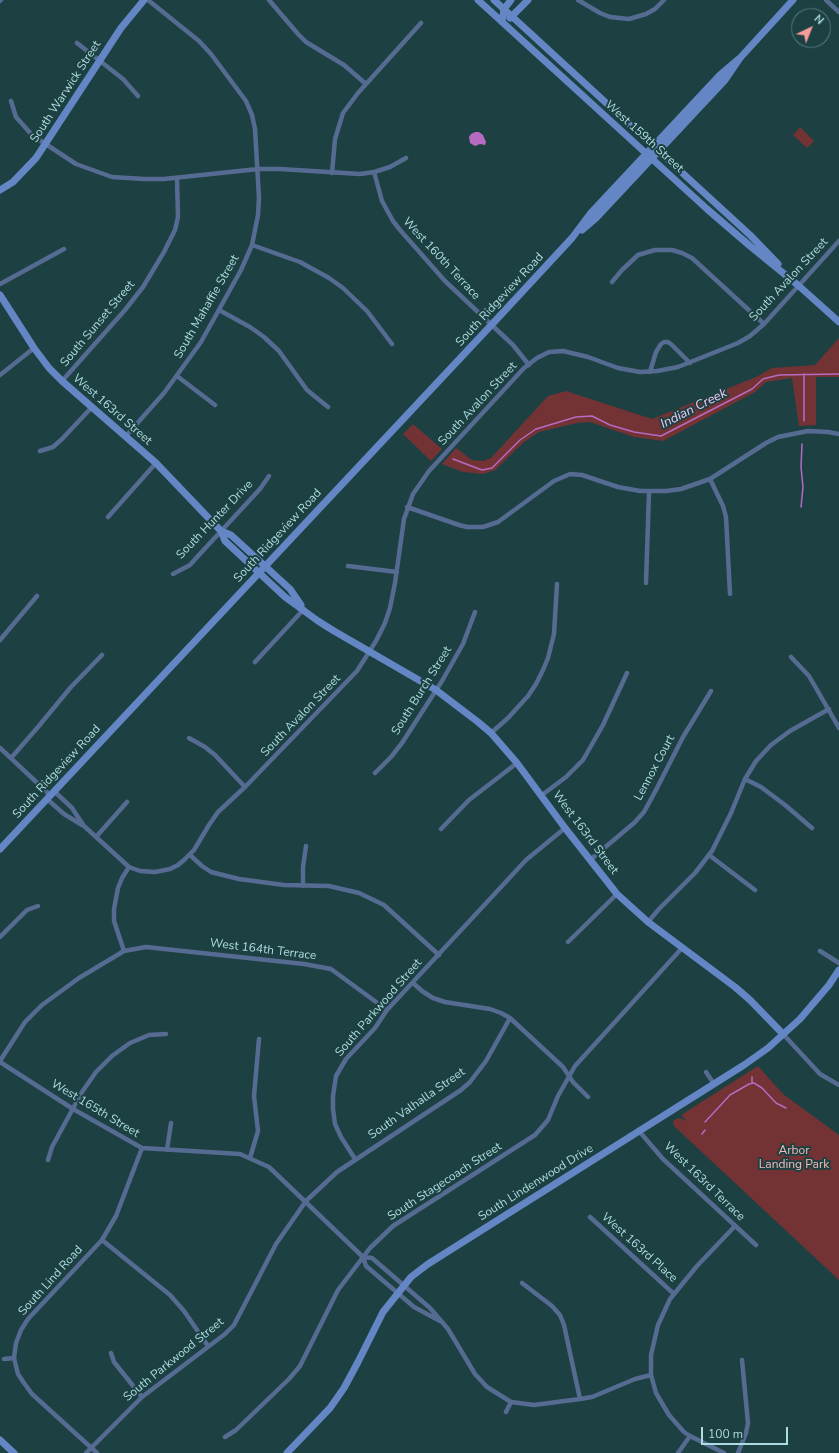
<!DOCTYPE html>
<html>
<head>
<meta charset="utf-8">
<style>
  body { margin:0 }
  #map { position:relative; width:839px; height:1453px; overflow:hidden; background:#1d4042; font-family:"Nunito Sans",sans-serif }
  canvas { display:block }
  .north { position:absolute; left:791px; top:8px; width:40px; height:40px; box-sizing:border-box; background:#1d4042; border:1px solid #567f81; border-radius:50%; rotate:43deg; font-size:11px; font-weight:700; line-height:16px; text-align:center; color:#acdde0 }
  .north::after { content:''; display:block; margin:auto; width:14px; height:18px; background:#f59b99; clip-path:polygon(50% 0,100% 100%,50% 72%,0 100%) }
  .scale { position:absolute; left:701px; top:1427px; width:87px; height:18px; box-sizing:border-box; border:2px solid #acdde0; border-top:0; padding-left:5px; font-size:12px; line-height:14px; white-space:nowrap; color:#acdde0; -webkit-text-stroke:3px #1d4042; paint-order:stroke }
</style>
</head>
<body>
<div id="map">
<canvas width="839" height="1453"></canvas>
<div class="north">N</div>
<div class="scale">100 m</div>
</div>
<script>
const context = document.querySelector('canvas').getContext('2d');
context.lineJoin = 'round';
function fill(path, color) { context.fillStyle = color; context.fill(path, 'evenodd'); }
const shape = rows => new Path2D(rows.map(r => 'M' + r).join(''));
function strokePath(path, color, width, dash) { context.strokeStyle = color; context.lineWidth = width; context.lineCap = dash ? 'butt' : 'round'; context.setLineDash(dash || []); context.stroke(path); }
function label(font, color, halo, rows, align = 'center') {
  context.font = font + ' "Nunito Sans",sans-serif'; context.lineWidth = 4; context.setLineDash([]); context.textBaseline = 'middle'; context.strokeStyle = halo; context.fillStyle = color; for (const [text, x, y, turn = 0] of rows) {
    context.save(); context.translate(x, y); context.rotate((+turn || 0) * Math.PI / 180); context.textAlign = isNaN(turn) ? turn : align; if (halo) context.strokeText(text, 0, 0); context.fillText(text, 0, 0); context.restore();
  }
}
const green = shape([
  [800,127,814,141,807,148,793,135],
  [839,338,839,377,816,377,816,425,799,426,792,378,766,382,755,392,663,441,634,437,590,422,577,423,539,432,524,442,495,470,483,474,463,472,442,464,456,448,472,460,483,461,491,458,548,396,566,391,652,419,756,377,772,368,815,365],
  [413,424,442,449,431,461,403,434],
  [758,1066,783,1094,839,1135,839,1280,674,1126,673,1121,676,1119,680,1118,687,1121,681,1115]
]);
const water = shape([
  [475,132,479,132,483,135,486,142,485,145,480,144,475,146,470,143,469,137,471,134]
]);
const stream = shape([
  [804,374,804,421],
  [453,459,482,470,492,468,520,440,536,429,576,417,592,416,610,425,634,432,661,436,752,389,763,379,779,375,839,374],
  [801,507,803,487,801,467,802,444],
  [752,1083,752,1077],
  [705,1122,730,1095,749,1084,754,1083,762,1088,776,1103,786,1108],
  [702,1134,705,1130]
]);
const street = shape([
  [269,0,298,34,306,42,344,65,366,84],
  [578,0,600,13,610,17,629,19,646,14,655,9,664,0],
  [826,0,839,12],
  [0,1,1,0],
  [77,43,123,79,138,96],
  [11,101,16,117,32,135,76,164,112,177,144,179,164,179,258,169,280,169,360,174,374,172,390,167,406,158],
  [374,172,382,201,393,221,400,230,445,281,513,345,529,365],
  [332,173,335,139,343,113,358,93,421,23],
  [252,245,300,262,329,278,343,288,367,311,392,344],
  [612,282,622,270,638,255,655,250,672,250,682,253,692,258,764,324],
  [0,284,64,249],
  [219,310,250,327,264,337,279,351,307,390,328,407],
  [650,372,656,352,661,344,664,342,668,342,672,345,690,363],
  [0,375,34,348],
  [177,376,215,405],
  [62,381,125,310,143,287,164,252,175,230,178,217,177,178],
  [126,436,164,393,201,342,241,270,252,245,258,215,259,198,255,129,252,115,246,101,211,54,199,41,148,0],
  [40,451,53,447,62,439,92,407],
  [710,479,723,506,726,517,730,594],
  [407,507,459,525,467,527,483,527,498,522,554,481,570,474,582,475,618,487,640,491,666,491,681,489,710,479,766,443,778,437,808,431,828,432,839,434],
  [108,517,156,463],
  [348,566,397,572],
  [173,574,190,565,198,556,260,489,269,476],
  [646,583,649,492],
  [0,640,37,596],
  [791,657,809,676,839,728],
  [255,662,304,609],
  [491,733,508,718,528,696,536,684,543,670,548,658,554,634,557,584],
  [189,738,205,747,215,755,245,787],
  [0,748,50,795],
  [11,758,38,727,71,687,102,655],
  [375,773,391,757,402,743,442,681,463,644,475,612],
  [745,779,761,787,785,805,812,828],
  [54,791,72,808,84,826,129,867,140,871,155,872,170,869,178,865,184,860,194,850,209,825,218,812,245,787,357,671,376,641,385,623,390,608,395,583,404,519,413,494,429,471,524,368,537,358,549,352,563,351,588,357,618,368,640,372,657,371,678,367,738,343,750,336,764,324,839,241],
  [542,795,566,777,583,760,603,725,627,673],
  [47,799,64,814,82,825],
  [441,829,469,800,517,763],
  [96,837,127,802],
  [190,855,202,866,211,872,239,879,284,885,329,886,359,893,384,905,439,955],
  [709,855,755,890],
  [590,860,634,823,644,812,656,790,683,737,711,691],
  [303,886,303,867,306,846],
  [648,922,659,909,695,873,712,851,731,813,745,779,756,761,771,745,790,731,829,709],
  [0,937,27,910,38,906],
  [568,942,617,894],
  [124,951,114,921,114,909,118,888,122,878,129,867],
  [820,951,839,963],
  [413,983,422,991,433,998,445,1002,490,1009,501,1013,510,1018,563,1067,573,1082,588,1097],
  [783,1034,820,1074,839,1085],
  [0,1061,25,1022,42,1005,79,978,124,951,146,947,304,964,331,969,387,1010],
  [0,1062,73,1109,142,1148,240,1154,269,1167,363,1257],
  [706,1072,714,1084],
  [639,1131,663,1159,756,1245],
  [167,1150,171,1123],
  [250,1158,258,1131,254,1096,259,1039],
  [355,1159,341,1137,335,1124,333,1109,333,1096,336,1076,346,1059,375,1028,387,1010,526,860,565,828],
  [48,1160,52,1147,82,1092,96,1072,112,1056,130,1043,149,1035,166,1034],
  [590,1217,674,1294],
  [102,1240,170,1295,184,1311,208,1346],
  [522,1283,552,1306,560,1315,564,1325,580,1399],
  [440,1321,414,1307,366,1266,363,1257,372,1258,430,1308,448,1329,475,1374,487,1387,511,1402,534,1405,580,1399,592,1397,635,1379,651,1375],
  [111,1353,114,1362,142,1397],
  [4,1359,14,1358],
  [506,1412,511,1402],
  [225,1437,236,1430,289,1379,300,1366,338,1290,370,1248,393,1226,535,1135,548,1120,558,1096,575,1066,682,948],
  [86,1453,142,1397,225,1334,234,1325,276,1244,306,1201,337,1172,461,1090,470,1082,486,1061,510,1018],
  [97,1453,32,1394,24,1383,18,1374,14,1358,16,1343,21,1330,28,1319,102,1240,116,1216,142,1148],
  [678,1453,690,1436],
  [724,1453,690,1436,684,1432,669,1415,656,1393,653,1382,651,1375,651,1355,658,1325,670,1299,697,1266,735,1226],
  [738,1453,746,1433,748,1423,742,1360]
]);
const secondary = shape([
  [478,0,707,209,750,246,799,286,839,322],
  [494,0,750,235,778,264],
  [510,18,528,0],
  [502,22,504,9,511,0],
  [0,190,13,182,36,158,121,28,144,0],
  [582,230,596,218,725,80,740,58,793,0],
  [0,295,34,348,49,368,62,381,156,463,221,531,225,541,285,597,318,621,334,631,436,690,478,722,491,733,517,763,565,828,617,894,648,922,735,987,750,1000,783,1034],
  [221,531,231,535,290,589,301,605],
  [0,849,496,320,572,238,590,214,720,75,740,58],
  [0,1440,14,1453],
  [287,1453,330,1408,344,1388,358,1362,383,1312,411,1277,428,1264,744,1065,768,1048,800,1019,829,985,839,970]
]);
const streetNames = [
  ["South Warwick Street",66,92,-57],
  ["West 159th Street",644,137,42],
  ["West 160th Terrace",441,259,47],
  ["South Avalon Street",789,280,-47],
  ["South Ridgeview Road",500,300,-47],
  ["South Mahaffie Street",207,307,-60],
  ["South Sunset Street",98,324,-50],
  ["South Avalon Street",478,404,-47],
  ["West 163rd Street",112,410,41],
  ["South Hunter Drive",215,520,-46],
  ["South Ridgeview Road",278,536,-47],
  ["South Burch Street",422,691,-58],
  ["South Avalon Street",301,716,-46],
  ["Lennox Court",655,768,-62],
  ["South Ridgeview Road",57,772,-47],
  ["West 163rd Street",585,833,53],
  ["West 164th Terrace",263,950,7],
  ["South Parkwood Street",379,1008,-49],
  ["South Valhalla Street",417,1104,-35],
  ["West 165th Street",95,1109,31],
  ["South Stagecoach Street",445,1182,-33],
  ["West 163rd Terrace",704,1182,44],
  ["South Lindenwood Drive",536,1183,-32],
  ["West 163rd Place",639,1248,42],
  ["South Lind Road",51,1281,-48],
  ["South Parkwood Street",174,1360,-39]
];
const parkNames = [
  ["Arbor",794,1151],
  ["Landing Park",794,1165]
];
const waterNames = [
  ["Indian Creek",694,409,-27]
];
fill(green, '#733334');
fill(water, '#b66bc3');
strokePath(stream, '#b66bc3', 1.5);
strokePath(street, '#566b92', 4.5);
strokePath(secondary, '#6486c4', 7);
label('12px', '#acdde0', '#1d4042', streetNames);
label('12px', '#f7b9b7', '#1d4042', parkNames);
label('italic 13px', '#f0caf6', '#1d4042', waterNames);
</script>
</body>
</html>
